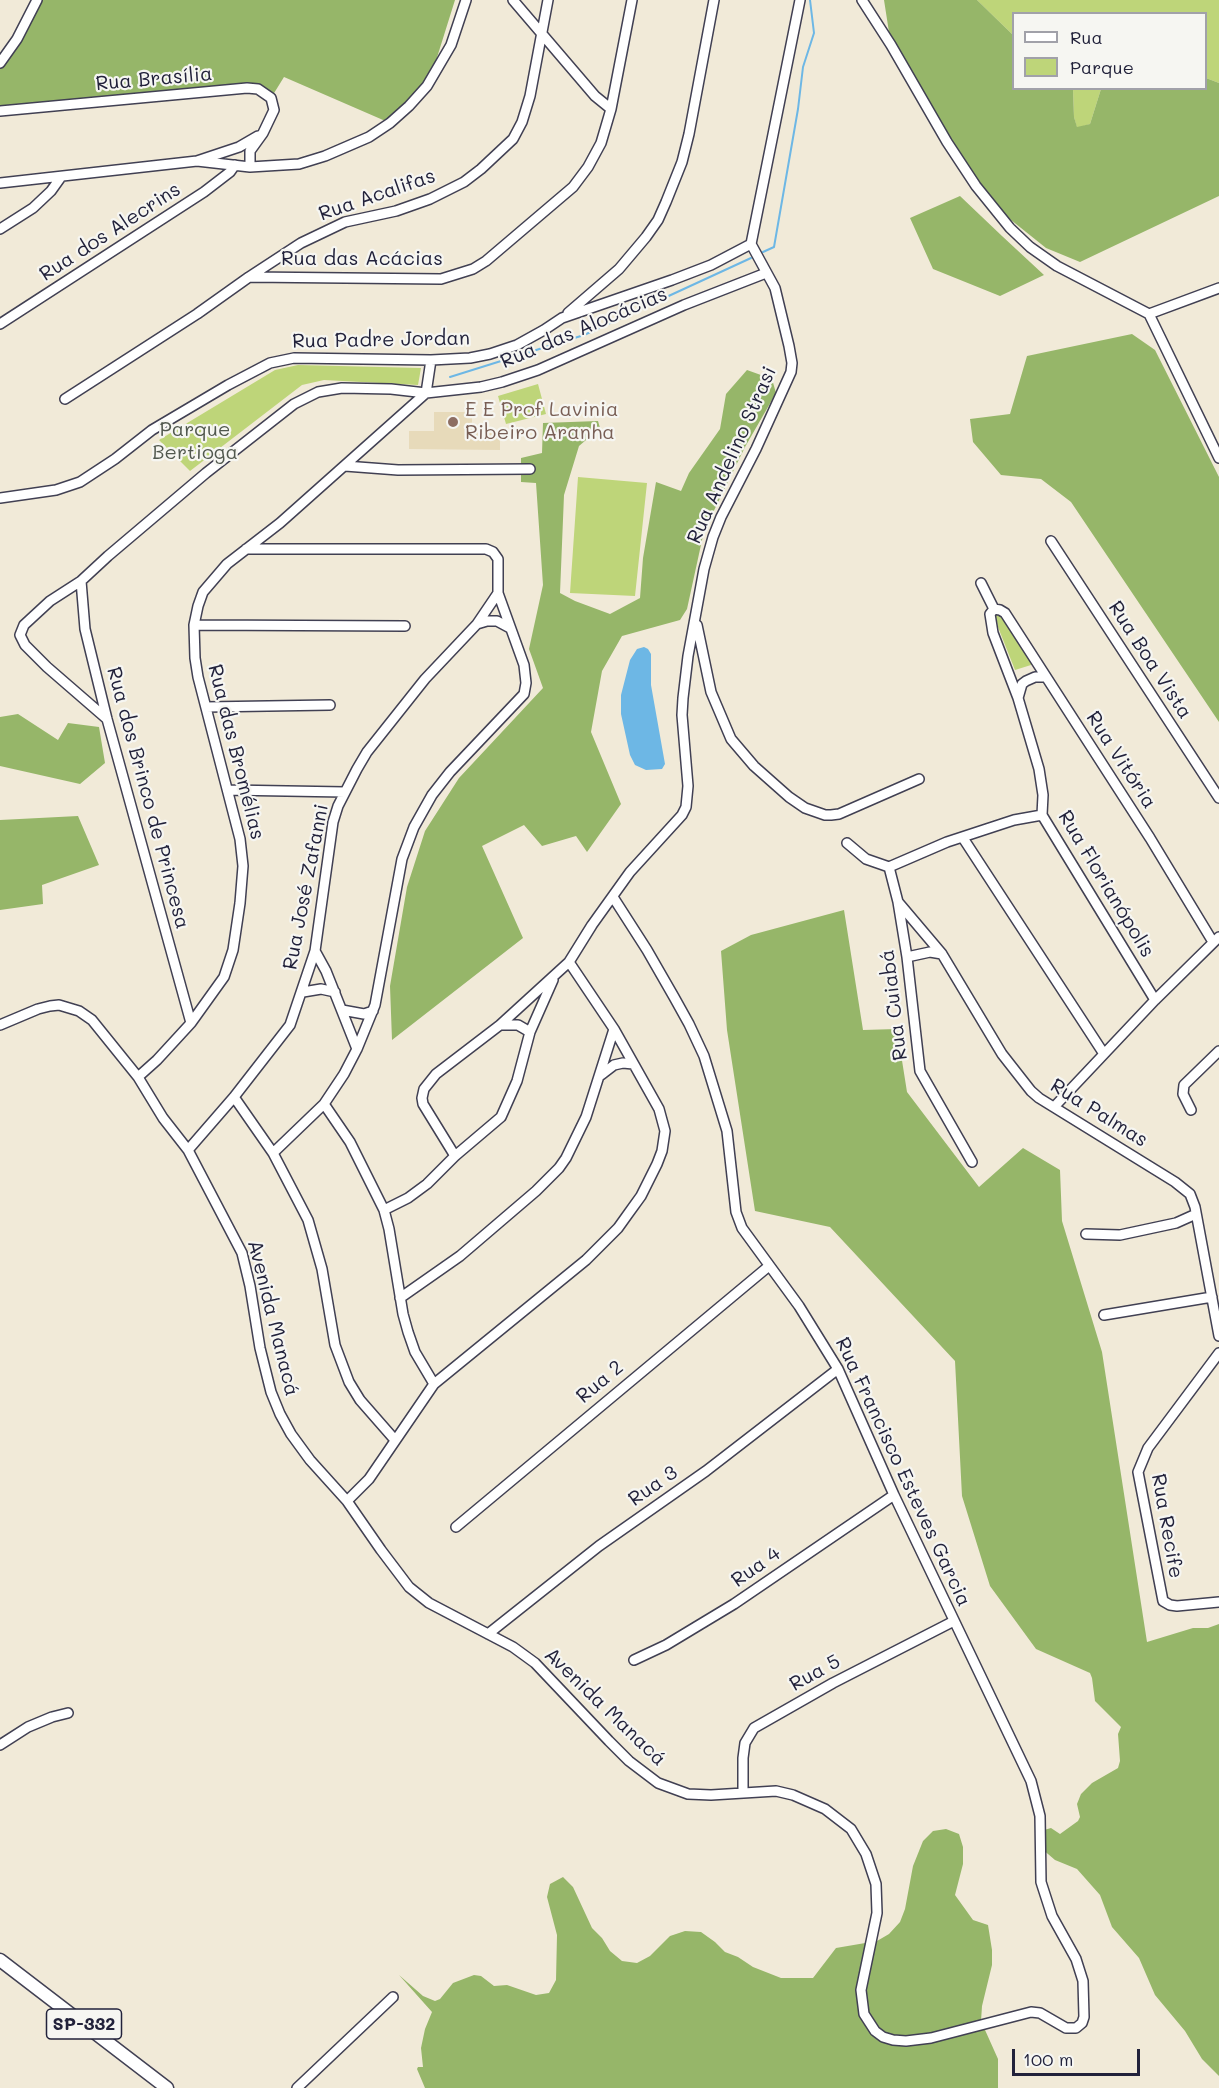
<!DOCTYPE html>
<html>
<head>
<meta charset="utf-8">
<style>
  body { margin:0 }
  #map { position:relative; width:1219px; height:2088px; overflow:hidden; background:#f1ead8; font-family:Mali,sans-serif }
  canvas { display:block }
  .legend { position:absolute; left:1012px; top:12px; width:195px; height:78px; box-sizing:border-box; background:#f6f6f2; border:2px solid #a1a1a9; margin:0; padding:8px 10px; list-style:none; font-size:18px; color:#22223b }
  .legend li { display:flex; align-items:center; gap:12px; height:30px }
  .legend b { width:30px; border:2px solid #a1a1a9 }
  .scale { position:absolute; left:1012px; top:2049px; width:128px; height:27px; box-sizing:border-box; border:3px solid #22223b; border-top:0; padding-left:8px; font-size:18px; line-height:21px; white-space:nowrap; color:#22223b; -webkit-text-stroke:4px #f6f6f2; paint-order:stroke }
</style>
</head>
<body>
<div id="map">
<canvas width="1219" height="2088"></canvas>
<ul class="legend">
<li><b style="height:8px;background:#fff"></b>Rua</li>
<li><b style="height:16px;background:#bed579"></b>Parque</li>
</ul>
<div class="scale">100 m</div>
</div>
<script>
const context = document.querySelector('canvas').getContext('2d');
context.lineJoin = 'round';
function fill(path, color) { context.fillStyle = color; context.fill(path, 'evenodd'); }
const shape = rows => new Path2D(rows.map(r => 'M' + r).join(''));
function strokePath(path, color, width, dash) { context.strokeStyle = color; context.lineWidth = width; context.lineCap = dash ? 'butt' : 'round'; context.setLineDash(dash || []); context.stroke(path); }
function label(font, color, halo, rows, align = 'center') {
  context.font = font + ' Mali,sans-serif'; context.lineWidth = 4.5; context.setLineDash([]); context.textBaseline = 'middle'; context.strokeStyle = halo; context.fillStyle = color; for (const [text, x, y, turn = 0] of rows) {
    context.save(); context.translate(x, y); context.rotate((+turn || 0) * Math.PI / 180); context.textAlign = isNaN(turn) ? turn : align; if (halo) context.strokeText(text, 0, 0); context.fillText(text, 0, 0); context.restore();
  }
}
const built = shape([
  [434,412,472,412,472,431,500,434,500,450,409,449,409,431,434,431]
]);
const green = shape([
  [977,0,1219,0,1219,83,1206,78,1206,14,1014,14,1013,35],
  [1073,89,1101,89,1090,124,1077,128,1074,117],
  [298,365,421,368,418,385,324,380,302,385,190,471,159,440,275,370],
  [538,384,546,414,506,424,498,396],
  [578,477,647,483,635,596,570,593],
  [1000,613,1032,663,1031,665,1015,670,998,627,996,616]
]);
const forest = shape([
  [37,0,455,0,429,83,390,123,284,77,271,98,247,88,0,111,0,61],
  [884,0,977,0,1013,35,1014,88,1073,89,1074,117,1077,127,1090,124,1101,89,1206,88,1206,78,1219,83,1219,196,1080,262,1046,248,991,204,891,45],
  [960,196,1002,236,1044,275,1000,296,933,269,910,218],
  [1132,334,1155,350,1219,477,1219,722,1071,502,1041,479,1001,475,973,442,970,419,1010,414,1027,356],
  [747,370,772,379,776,393,745,447,704,531,687,609,680,620,622,636,602,671,591,732,621,804,587,852,576,836,542,846,524,825,482,846,523,938,392,1040,390,986,407,887,425,831,459,778,543,688,529,649,543,585,536,483,521,482,521,458,542,453,543,423,598,421,600,428,579,446,564,495,560,593,575,601,610,614,640,598,643,558,656,482,681,491,689,473,720,429,726,394],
  [18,714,58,740,68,723,99,727,105,763,80,784,0,766,0,717],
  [78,816,99,865,42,885,43,904,0,910,0,820],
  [844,910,863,1030,897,1029,907,1092,979,1187,1023,1148,1060,1170,1062,1221,1102,1352,1147,1642,1193,1628,1208,1628,1219,1624,1219,2076,1202,2059,1185,2031,1155,1995,1139,1958,1112,1927,1100,1895,1077,1869,1055,1860,1041,1848,1044,1830,1051,1828,1060,1834,1078,1821,1080,1817,1077,1804,1081,1794,1092,1783,1118,1768,1120,1761,1118,1734,1121,1727,1095,1701,1092,1678,1090,1673,1036,1649,990,1586,962,1496,955,1361,830,1227,755,1211,727,1030,721,951,751,935],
  [946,1829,959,1834,963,1847,963,1864,955,1895,973,1920,988,1925,992,1950,992,1965,982,2006,981,2021,998,2059,998,2088,425,2088,417,2069,418,2067,423,2067,421,2048,425,2029,432,2012,399,1975,423,1996,435,2001,440,1999,453,1983,474,1975,481,1976,494,1986,507,1985,536,1995,549,1993,556,1980,557,1935,547,1897,550,1884,563,1877,573,1887,592,1928,602,1938,610,1951,622,1961,637,1963,650,1956,670,1936,685,1931,701,1932,715,1942,725,1952,738,1957,753,1967,781,1978,813,1978,836,1948,877,1941,889,1934,900,1922,905,1909,913,1866,923,1841,933,1831]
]);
const water = shape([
  [644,647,648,649,651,654,651,685,665,764,662,769,646,770,635,765,630,755,621,714,621,695,630,660,637,649]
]);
const stream = shape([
  [763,252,774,247,798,109,803,67,814,33,810,0],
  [450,377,584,335,751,258]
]);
const minor = shape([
  [513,0,595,96,611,109],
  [862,0,891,45,947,142,976,186,1010,228,1030,247,1057,266,1149,314,1219,288],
  [0,63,17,39,37,0],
  [0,111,247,88,258,89,271,98,274,110,263,133,250,151,250,167],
  [197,161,250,167,299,164,325,156,369,137,390,123,409,106,427,86,451,45,466,0],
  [0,183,197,161,239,147,258,136],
  [0,229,33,208,51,191,61,177],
  [249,277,441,279,473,269,486,261,573,187,588,167,601,143,611,109,632,0],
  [568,313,619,269,646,237,658,220,666,202,682,162,689,134,714,0],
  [1149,314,1219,458],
  [0,324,204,192,230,172,235,165],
  [65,399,197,314,249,277,301,243,345,222,396,211,430,199,464,182,481,169,513,139,522,122,530,96,548,0],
  [345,466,398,470,530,469],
  [0,498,56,490,80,482,115,459,152,430,228,385,270,363,294,358,431,360,470,358,490,354,517,345,544,330,562,318,672,280,711,265,751,244,800,0],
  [1051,541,1219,798],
  [81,581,85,629,107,719,191,1023],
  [981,583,994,609],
  [477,624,487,621,497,621,510,628],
  [194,625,405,626],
  [697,625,711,692,731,739,754,766,789,797,805,808,825,815,831,815,839,814,919,779],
  [1018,698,1022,684,1026,681,1035,677,1045,677],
  [206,707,330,705],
  [107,719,47,667,25,645,20,635,24,625,50,601,81,581,108,556,206,473,294,404,318,392,342,388,391,389,426,393,481,387,502,382,538,370,684,305,766,273],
  [228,790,345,792],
  [963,838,1104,1054],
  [847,843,866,859,889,867,947,842,1014,820,1042,815],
  [889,867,898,902,907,957,920,1071,972,1162],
  [898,902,942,954,1002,1054,1031,1091,1039,1098,1175,1182,1190,1194,1195,1207,1219,1336],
  [315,951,326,971,357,1049],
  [907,957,930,952,942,954],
  [303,992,321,989,335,992],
  [1155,1000,1042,815,1043,795,1039,769,1018,698,993,633,990,614,994,609,1000,610,1005,613,1150,838,1213,942],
  [342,1010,364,1014,373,1011],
  [0,1025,38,1009,50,1006,59,1005,79,1011,92,1020,138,1077,163,1118,188,1150,242,1253,250,1286,260,1348,271,1392,280,1414,291,1434,310,1460,347,1501,381,1550,409,1587,429,1603,513,1647,535,1663,609,1741,629,1761,658,1783,688,1794,711,1795,776,1791,793,1795,825,1809,851,1829,866,1854,876,1884,877,1913,861,1990,864,2014,875,2031,883,2037,893,2040,906,2041,931,2038,1031,2012,1040,2013,1066,2028,1076,2028,1082,2023,1084,2017,1083,1981,1076,1959,1052,1916,1041,1882,1040,1816,1031,1781,894,1495,838,1369,799,1306,742,1228,736,1212,727,1131,704,1056,689,1024,674,997,647,950,613,897],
  [500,1025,518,1025,530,1032],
  [601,1075,614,1065,623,1063,633,1064],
  [138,1077,157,1060,191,1023,224,977,233,950,240,903,243,866,240,839,198,677,195,658,194,625,198,606,203,592,227,564,280,523,426,393,431,360],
  [234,1097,273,1153,308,1220,322,1269,335,1345,349,1382,360,1400,395,1440],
  [324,1104,350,1142,384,1210,389,1229,403,1314,408,1332,415,1352,434,1384],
  [1054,1107,1155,1000,1219,937],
  [1191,1110,1183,1094,1184,1085,1219,1051],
  [188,1150,234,1097,290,1025,315,951,333,822,338,806,357,769,367,752,425,679,477,624,498,593,498,559,493,552,486,549,246,549],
  [273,1153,324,1104,344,1074,357,1049,375,1005,402,859,414,827,432,795,450,772,524,694,526,683,524,665,498,593],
  [455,1156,423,1104,422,1098,424,1089,436,1074,500,1025,569,962,592,925,630,872,682,815,686,807,688,786,682,715,683,698,688,656,704,569,713,537,721,517,756,449,791,372,792,363,789,346,775,288,751,244],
  [384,1210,408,1198,427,1184,455,1156,501,1117,517,1081,530,1032,553,980],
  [1086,1234,1120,1235,1176,1223,1196,1214],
  [400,1298,460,1256,536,1191,559,1168,566,1158,586,1117,614,1029],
  [1104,1315,1212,1297],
  [1219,1353,1148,1448,1138,1472,1163,1601,1170,1605,1177,1606,1219,1602],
  [347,1501,369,1479,434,1384,586,1260,618,1228,628,1214,641,1196,657,1164,662,1151,665,1131,659,1109,614,1029,569,962],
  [456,1527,769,1266],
  [488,1634,599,1546,706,1471,838,1369],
  [634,1660,666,1645,734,1604,894,1495],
  [0,1745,28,1727,52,1717,68,1713],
  [743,1792,743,1758,745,1743,754,1728,833,1683,954,1621],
  [297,2088,393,1997]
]);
const major = shape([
  [0,1960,167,2088]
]);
const markers = [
  [453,422,6,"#8d6e63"]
];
const shields = [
  [84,2024,75]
];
const shieldNames = [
  ["SP-332",84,2024]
];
const streetNames = [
  ["Rua Brasília",154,79,-5],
  ["Rua Acalifas",377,195,-19],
  ["Rua dos Alecrins",110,232,-33],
  ["Rua das Acácias",362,259],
  ["Rua das Alocácias",584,328,-23],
  ["Rua Padre Jordan",381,340,-1],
  ["Rua Andelino Strasi",732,455,-66],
  ["Rua Boa Vista",1150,660,57],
  ["Rua das Bromélias",236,752,76],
  ["Rua Vitória",1121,760,57],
  ["Rua dos Brinco de Princesa",148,798,75],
  ["Rua Florianópolis",1106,884,59],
  ["Rua José Zafanni",306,887,-79],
  ["Rua Cuiabá",894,1005,-97],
  ["Rua Palmas",1099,1113,32],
  ["Avenida Manacá",273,1318,76],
  ["Rua 2",600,1382,-40],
  ["Rua Francisco Esteves Garcia",903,1472,65],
  ["Rua 3",653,1486,-35],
  ["Rua Recife",1167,1526,80],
  ["Rua 4",756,1567,-35],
  ["Rua 5",815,1673,-29],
  ["Avenida Manacá",605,1707,44]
];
const educationNames = [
  ["E E Prof Lavinia",465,410],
  ["Ribeiro Aranha",465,433]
];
const parkNames = [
  ["Parque",195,430],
  ["Bertioga",195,453]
];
fill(built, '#e7daba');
fill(green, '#bed579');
fill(forest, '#96b669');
fill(water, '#6db7e5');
strokePath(stream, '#6db7e5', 2);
strokePath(minor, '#414053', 12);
strokePath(major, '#414053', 15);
strokePath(minor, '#fff', 9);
strokePath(major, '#fff', 12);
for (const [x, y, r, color] of markers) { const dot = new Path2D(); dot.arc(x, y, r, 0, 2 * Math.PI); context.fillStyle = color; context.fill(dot); strokePath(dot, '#f6f6f2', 2); }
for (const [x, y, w] of shields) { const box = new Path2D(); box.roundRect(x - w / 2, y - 15, w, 30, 4.5); context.fillStyle = '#f6f6f2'; context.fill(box); strokePath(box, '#22223b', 1.5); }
label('bold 18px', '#22223b', null, shieldNames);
label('20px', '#22223b', '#f6f6f2', streetNames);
label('20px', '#785e54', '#f6f6f2', educationNames, 'left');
label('20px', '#51584e', '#f6f6f2', parkNames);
</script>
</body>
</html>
